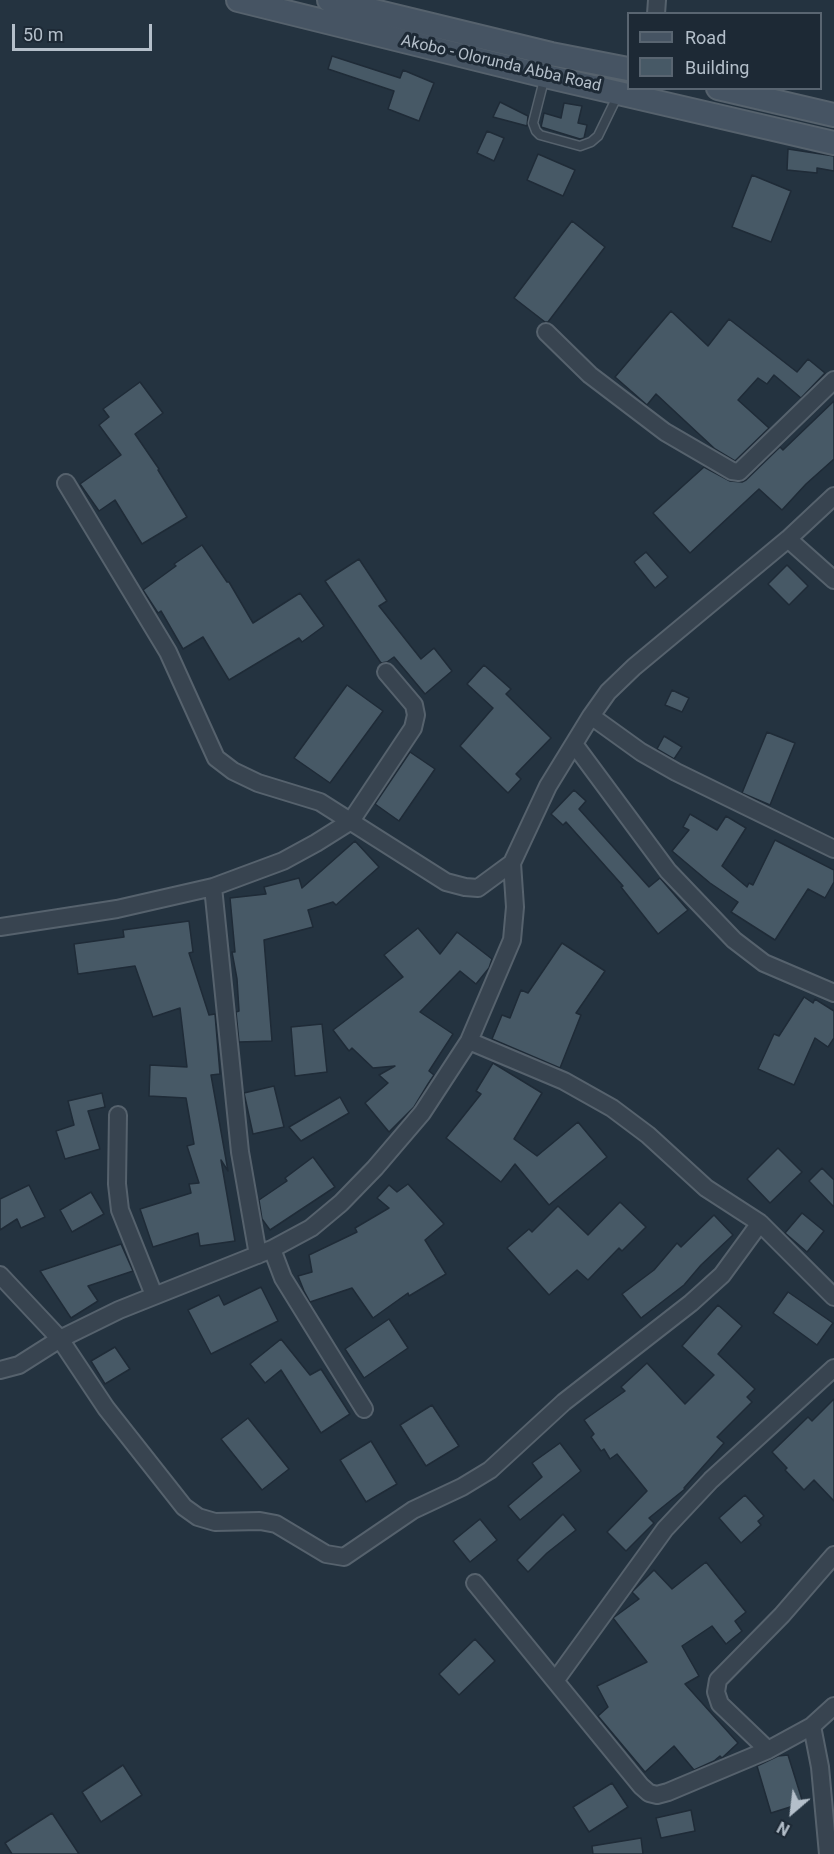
<!DOCTYPE html>
<html>
<head>
<meta charset="utf-8">
<style>
  body { margin:0 }
  #map { position:relative; width:834px; height:1854px; overflow:hidden; background:#243340; font-family:Roboto,sans-serif }
  canvas { display:block }
  .legend { position:absolute; left:627px; top:12px; width:195px; height:78px; box-sizing:border-box; background:#1d2935; border:2px solid #596571; margin:0; padding:8px 10px; list-style:none; font-size:18px; color:#b4bfca }
  .legend li { display:flex; align-items:center; gap:12px; height:30px }
  .legend b { width:30px; border:2px solid #596571 }
  .north { position:absolute; left:762px; top:1782px; width:60px; height:60px; -webkit-text-stroke:4px #1d2935; paint-order:stroke; rotate:208deg; font-size:16px; font-weight:700; line-height:24px; text-align:center; color:#b4bfca }
  .north::after { content:''; display:block; margin:auto; width:21px; height:27px; background:#b4bfca; clip-path:polygon(50% 0,100% 100%,50% 72%,0 100%) }
  .scale { position:absolute; left:12px; top:24px; width:140px; height:27px; box-sizing:border-box; border:3px solid #b4bfca; border-top:0; padding-left:8px; font-size:18px; line-height:21px; white-space:nowrap; color:#b4bfca; -webkit-text-stroke:4px #1d2935; paint-order:stroke }
</style>
</head>
<body>
<div id="map">
<canvas width="834" height="1854"></canvas>
<ul class="legend">
<li><b style="height:8px;background:#465463"></b>Road</li>
<li><b style="height:16px;background:#475966"></b>Building</li>
</ul>
<div class="north">N</div>
<div class="scale">50 m</div>
</div>
<script>
const context = document.querySelector('canvas').getContext('2d');
context.lineJoin = 'round';
function fill(path, color) { context.fillStyle = color; context.fill(path, 'evenodd'); }
const shape = rows => new Path2D(rows.map(r => 'M' + r).join(''));
function strokePath(path, color, width, dash) { context.strokeStyle = color; context.lineWidth = width; context.lineCap = dash ? 'butt' : 'round'; context.setLineDash(dash || []); context.stroke(path); }
function label(font, color, halo, rows, align = 'center') {
  context.font = font + ' Roboto,sans-serif'; context.lineWidth = 6; context.setLineDash([]); context.textBaseline = 'middle'; context.strokeStyle = halo; context.fillStyle = color; for (const [text, x, y, turn = 0] of rows) {
    context.save(); context.translate(x, y); context.rotate((+turn || 0) * Math.PI / 180); context.textAlign = isNaN(turn) ? turn : align; if (halo) context.strokeText(text, 0, 0); context.fillText(text, 0, 0); context.restore();
  }
}
const building = shape([
  [332,56,400,78,403,70,434,83,419,121,388,109,394,91,328,69,332,56],
  [500,102,528,116,527,126,493,117,500,102],
  [564,103,582,106,578,123,587,125,584,138,580,139,541,127,544,113,561,118,564,103],
  [487,131,504,138,494,161,477,153,487,131],
  [788,149,834,156,834,171,817,168,817,173,787,170,788,149],
  [538,154,575,170,563,196,527,180,538,154],
  [752,175,791,191,771,242,732,227,752,175],
  [572,221,605,247,548,322,545,322,514,298,572,221],
  [671,311,708,346,729,319,797,372,808,359,825,373,801,398,774,375,767,384,758,378,738,400,769,428,735,461,715,449,656,394,647,405,615,377,671,311],
  [140,382,163,413,135,434,159,469,158,470,187,517,142,544,115,500,99,511,80,484,121,455,99,425,109,417,103,409,140,382],
  [834,401,834,459,806,484,782,510,759,489,690,553,653,513,704,467,730,481,742,482,746,480,780,447,783,450,834,401],
  [202,545,227,582,229,582,253,623,300,593,324,626,302,642,299,638,229,680,203,637,183,649,161,611,158,613,143,590,176,566,174,564,202,545],
  [646,552,668,577,655,588,634,562,646,552],
  [359,559,387,601,379,606,421,659,434,648,452,671,425,694,394,657,387,662,381,663,325,581,359,559],
  [787,565,808,586,789,605,768,584,787,565],
  [484,665,511,689,506,694,551,738,516,774,521,779,508,793,460,746,493,708,467,684,484,665],
  [347,685,383,711,330,783,294,758,347,685],
  [672,690,689,698,682,712,665,705,672,690],
  [767,732,795,743,770,805,742,793,767,732],
  [664,736,682,747,674,759,657,749,664,736],
  [410,752,435,769,399,821,375,804,410,752],
  [574,790,586,801,579,809,649,887,660,878,688,910,658,934,621,887,623,886,566,822,563,825,551,814,574,790],
  [690,814,717,830,726,816,746,828,722,866,747,887,749,883,753,885,775,840,834,870,834,882,825,898,808,889,775,940,731,912,738,902,710,883,672,851,689,830,683,827,690,814],
  [355,841,379,867,336,905,333,902,308,910,313,927,264,940,272,1041,239,1042,236,1012,239,1011,237,979,232,952,235,952,230,898,266,894,264,887,299,878,302,888,355,841],
  [189,921,193,952,189,953,209,1015,215,1014,220,1074,211,1075,228,1171,221,1160,235,1241,200,1246,198,1233,153,1247,140,1209,191,1193,189,1184,199,1183,187,1146,194,1144,186,1098,149,1096,150,1065,187,1067,180,1008,153,1017,135,966,78,974,74,944,124,937,123,930,189,921],
  [418,928,440,954,457,932,492,959,489,968,476,984,460,971,420,1012,453,1034,429,1071,434,1075,428,1084,414,1107,389,1132,365,1103,388,1083,379,1075,395,1066,373,1068,352,1048,349,1051,333,1030,403,977,384,955,418,928],
  [562,943,605,971,576,1013,581,1015,560,1068,492,1039,502,1015,510,1018,521,990,528,993,562,943],
  [804,997,813,1003,815,999,834,1011,834,1038,828,1047,815,1038,794,1085,758,1069,774,1034,779,1036,804,997],
  [322,1024,327,1072,295,1076,291,1027,322,1024],
  [493,1063,542,1093,514,1139,537,1156,578,1122,607,1157,549,1205,515,1164,501,1182,446,1138,481,1094,476,1091,493,1063],
  [274,1086,284,1127,253,1134,244,1093,274,1086],
  [102,1093,105,1107,88,1111,100,1149,65,1159,56,1131,74,1125,68,1101,102,1093],
  [340,1097,349,1113,301,1141,289,1127,340,1097],
  [778,1148,802,1172,770,1203,747,1179,778,1148],
  [313,1157,335,1187,270,1230,262,1219,259,1200,287,1181,285,1178,313,1157],
  [822,1168,834,1180,834,1207,809,1181,822,1168],
  [408,1184,444,1224,425,1240,446,1274,409,1296,408,1293,373,1318,352,1288,310,1302,304,1291,298,1276,312,1272,309,1255,357,1232,355,1228,389,1208,377,1198,389,1185,397,1192,408,1184],
  [29,1185,45,1217,21,1228,17,1219,0,1230,0,1199,29,1185],
  [91,1192,104,1214,72,1232,60,1210,91,1192],
  [620,1202,646,1227,622,1251,619,1248,588,1280,577,1270,549,1295,507,1248,529,1229,532,1232,558,1206,588,1235,620,1202],
  [802,1213,824,1231,807,1252,785,1233,802,1213],
  [714,1215,733,1235,701,1265,684,1285,641,1318,622,1294,654,1270,677,1243,681,1247,714,1215],
  [121,1244,133,1271,88,1286,98,1301,71,1318,40,1271,121,1244],
  [261,1287,278,1321,211,1354,188,1310,219,1295,224,1305,261,1287],
  [788,1292,833,1323,817,1345,773,1313,788,1292],
  [718,1305,742,1326,718,1354,755,1389,747,1397,752,1402,717,1437,724,1443,684,1488,685,1489,649,1518,654,1523,626,1551,607,1532,647,1491,617,1454,610,1459,604,1449,601,1451,591,1437,594,1434,584,1420,625,1391,621,1387,647,1363,685,1404,714,1375,682,1346,718,1305],
  [389,1319,408,1348,364,1378,345,1349,389,1319],
  [281,1339,310,1375,321,1369,350,1414,321,1433,281,1370,265,1383,250,1364,281,1339],
  [115,1347,130,1369,105,1384,91,1361,115,1347],
  [834,1399,834,1501,814,1480,804,1490,785,1470,787,1468,772,1452,808,1417,812,1421,834,1399],
  [432,1405,459,1446,426,1466,400,1425,432,1405],
  [248,1418,289,1469,262,1490,221,1439,248,1418],
  [371,1441,397,1484,366,1502,340,1460,371,1441],
  [560,1443,581,1471,520,1520,508,1506,542,1477,532,1463,560,1443],
  [745,1495,764,1516,758,1521,761,1525,741,1543,719,1518,745,1495],
  [563,1514,576,1530,547,1553,528,1572,517,1560,563,1514],
  [480,1519,497,1540,470,1562,453,1541,480,1519],
  [706,1562,746,1612,735,1621,742,1631,726,1644,712,1626,682,1646,699,1676,685,1684,738,1743,722,1758,720,1756,714,1761,694,1770,674,1746,645,1772,598,1716,608,1707,597,1686,647,1662,613,1618,639,1599,632,1592,654,1570,672,1589,706,1562],
  [475,1639,495,1661,459,1695,439,1674,475,1639],
  [788,1755,803,1803,771,1813,757,1766,778,1756,788,1755],
  [123,1765,142,1795,101,1822,82,1792,123,1765],
  [612,1783,628,1807,589,1832,573,1807,612,1783],
  [691,1810,695,1831,661,1838,656,1818,691,1810],
  [52,1813,79,1854,12,1854,5,1843,52,1813],
  [641,1838,643,1854,593,1854,592,1846,641,1838]
]);
const lane = shape([
  [545,76,533,123,536,131,540,135,580,146,591,142,598,136,614,103,616,95]
]);
const street = shape([
  [656,14,657,0],
  [546,332,590,375,665,432,732,471,739,472,834,380],
  [66,483,168,652,216,758,233,771,258,783,320,802,446,882,465,887,478,888,512,863],
  [788,539,834,580],
  [591,716,641,752,676,772,834,849],
  [574,744,668,871,734,940,764,963,834,993],
  [213,887,240,1152,258,1255],
  [0,927,117,909,213,887,283,861,316,843,351,821,413,728,416,715,414,705,386,672],
  [118,1115,117,1184,120,1210,154,1295],
  [760,1223,834,1297],
  [272,1249,283,1278,364,1409],
  [0,1275,60,1339,106,1408,184,1507,198,1517,215,1522,260,1521,276,1524,326,1554,344,1557,413,1510,462,1487,490,1470,564,1402,691,1303,722,1275,760,1223,706,1188,648,1135,612,1108,564,1081,469,1041],
  [0,1370,19,1365,60,1339,119,1310,272,1249,311,1228,341,1203,375,1168,422,1113,469,1041,512,940,515,907,512,863,548,786,591,716,608,692,634,667,788,539,834,496],
  [475,1583,641,1786,649,1793,657,1795,668,1792,768,1750,812,1726,834,1706],
  [555,1681,665,1529,711,1480,834,1368],
  [812,1726,820,1767,828,1854],
  [768,1750,720,1704,716,1692,718,1680,782,1615,834,1555]
]);
const secondary = shape([
  [238,0,545,76,834,143],
  [329,0,551,54,628,69],
  [718,88,834,115]
]);
const streetNames = [
  ["Akobo - Olorunda Abba Road",501,64,13]
];
fill(building, '#475966');
strokePath(building, '#1f2b37', 1.5);
strokePath(lane, '#56626d', 11);
strokePath(street, '#56626d', 20);
strokePath(secondary, '#56626d', 26);
strokePath(lane, '#384450', 8);
strokePath(street, '#384450', 16);
strokePath(secondary, '#465463', 22);
label('16px', '#b4bfca', '#1d2935', streetNames);
</script>
</body>
</html>
